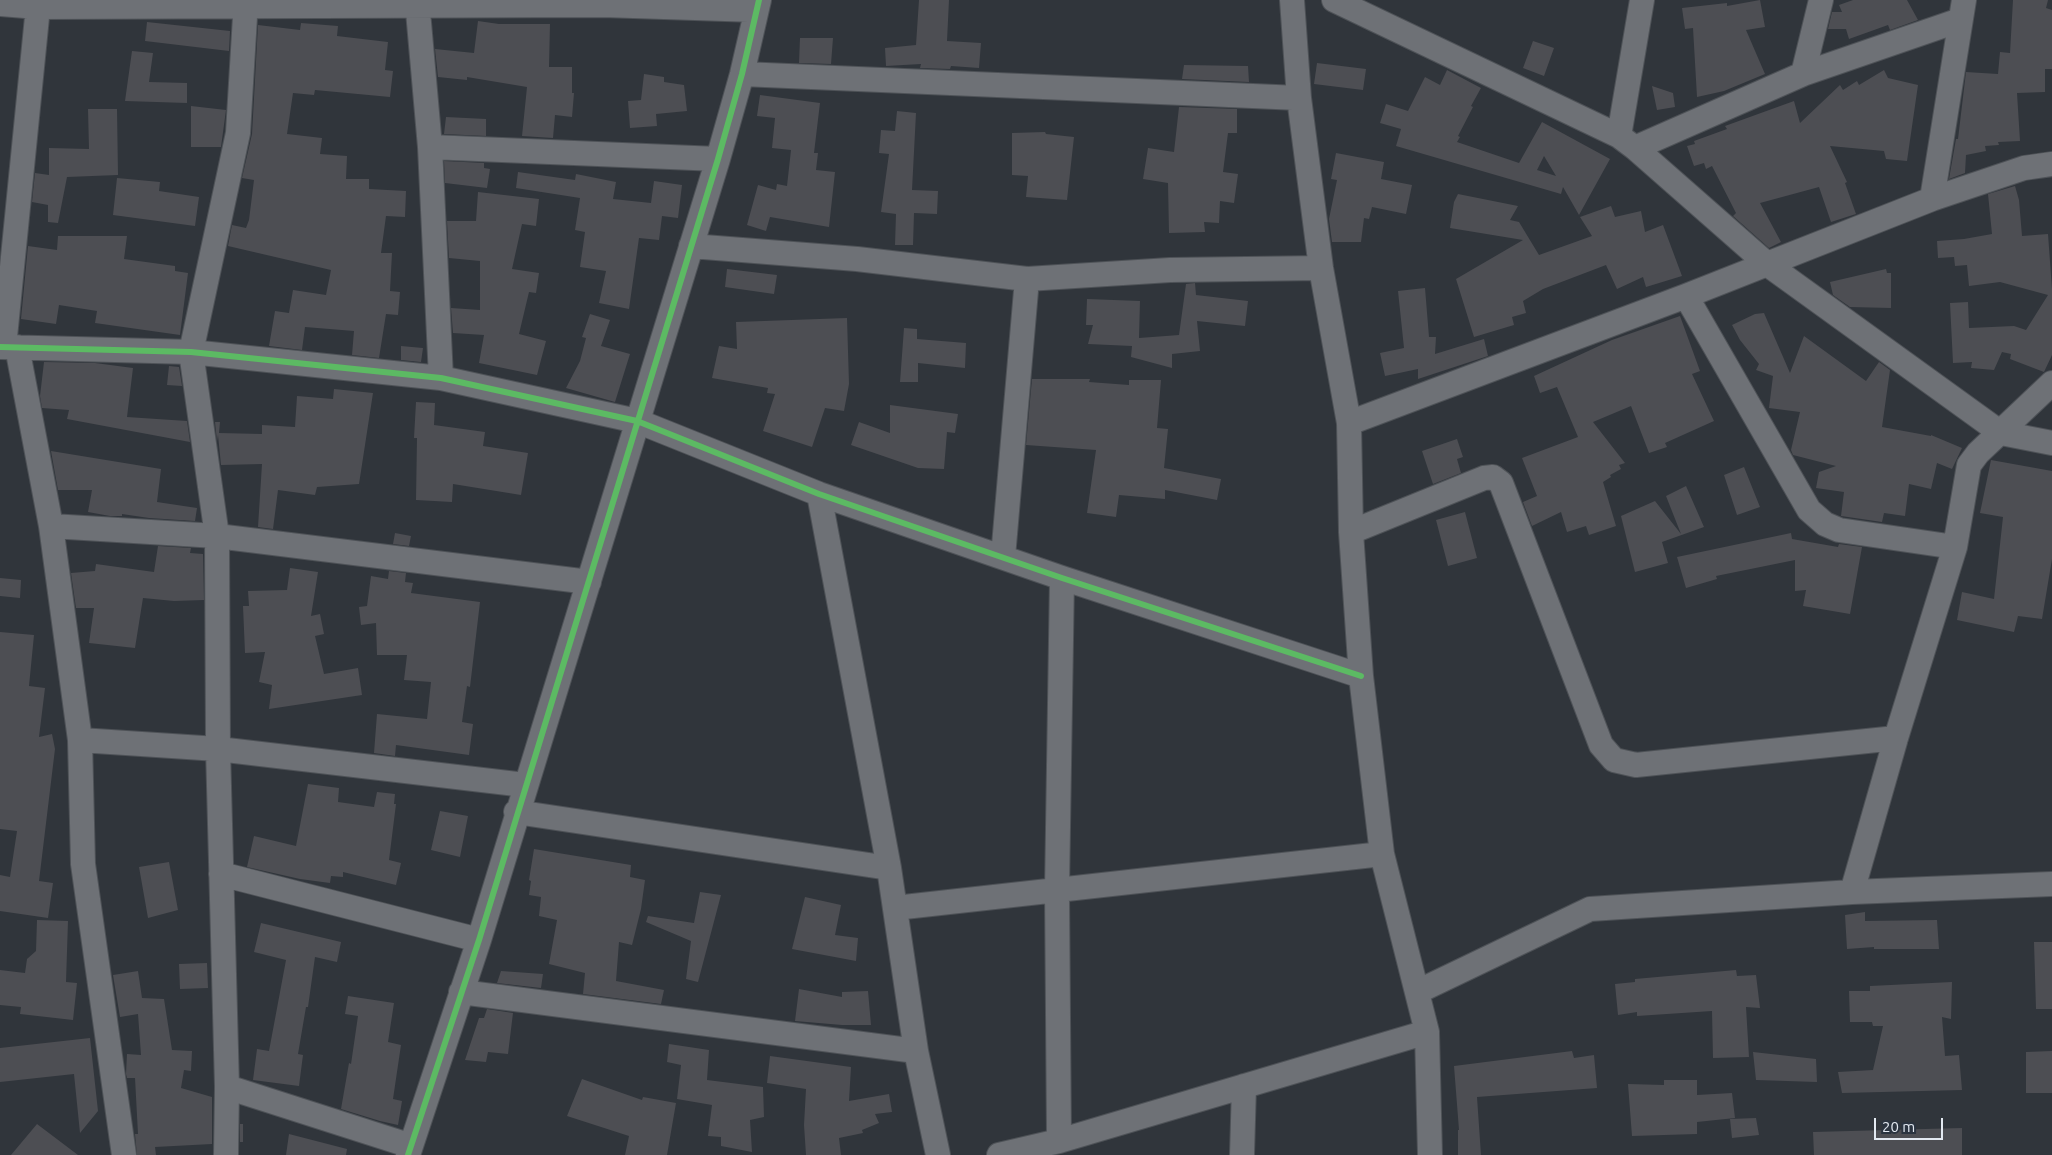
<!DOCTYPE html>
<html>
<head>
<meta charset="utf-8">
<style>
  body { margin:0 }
  #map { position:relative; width:2052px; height:1155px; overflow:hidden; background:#30353b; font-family:Ubuntu,sans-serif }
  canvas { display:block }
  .scale { position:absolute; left:1874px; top:1118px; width:69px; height:22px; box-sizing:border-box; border:2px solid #e3e9f1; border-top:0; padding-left:6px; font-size:15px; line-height:18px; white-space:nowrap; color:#e3e9f1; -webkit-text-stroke:4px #2b3440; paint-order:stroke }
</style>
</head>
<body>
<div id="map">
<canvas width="2052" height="1155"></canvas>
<div class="scale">20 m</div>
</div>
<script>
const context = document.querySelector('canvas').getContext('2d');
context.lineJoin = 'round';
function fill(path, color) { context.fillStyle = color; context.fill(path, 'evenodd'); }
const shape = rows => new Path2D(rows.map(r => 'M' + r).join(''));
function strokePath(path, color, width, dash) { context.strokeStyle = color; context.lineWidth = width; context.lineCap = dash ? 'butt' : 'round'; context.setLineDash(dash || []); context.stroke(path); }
const building = shape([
  [919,0,949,0,947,41,981,43,979,68,951,66,950,69,920,68,921,64,886,66,885,48,916,45],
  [1760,0,1765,27,1746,30,1765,74,1724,91,1697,97,1693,28,1685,29,1682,8,1727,3,1727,6],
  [1853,0,1907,0,1918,20,1890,30,1888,25,1849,39,1846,29,1828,29,1832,12,1842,12,1839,5],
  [2013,0,2048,0,2046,8,2052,10,2052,69,2045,69,2045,92,2017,93,2020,141,1998,142,1999,145,1985,146,1986,151,1966,155,1965,173,1949,179,1956,139,1958,139,1966,72,1998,74,2000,52,2010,53],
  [478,21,499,24,550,24,549,67,572,67,572,93,574,93,572,117,555,115,553,138,522,136,527,87,467,77,467,80,438,77,435,49,474,53],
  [147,22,230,31,229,51,145,41],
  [301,23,338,26,337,36,388,42,385,70,393,71,390,97,315,90,314,95,293,93,287,134,322,138,320,154,347,156,346,179,369,179,369,189,406,191,405,217,386,216,381,253,392,253,390,291,400,292,398,315,386,314,379,358,352,355,354,331,305,327,302,350,269,346,275,311,289,313,293,290,326,295,331,270,228,246,232,225,246,228,249,220,254,180,242,178,252,134,258,25,300,30],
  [800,38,833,38,831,64,799,63],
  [1533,41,1554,48,1544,76,1523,68],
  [132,51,153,53,149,82,187,83,187,103,125,101],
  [1317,63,1366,69,1363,90,1314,84],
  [1184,65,1248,66,1249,82,1182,79],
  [1447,70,1481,88,1471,106,1473,107,1458,136,1460,137,1457,142,1519,163,1542,122,1610,159,1579,215,1563,187,1561,194,1396,146,1401,129,1380,123,1386,104,1408,111,1425,77,1440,85],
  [1544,156,1556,176,1537,170],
  [1884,70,1888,78,1918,85,1907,161,1886,159,1884,151,1830,146,1847,182,1845,183,1856,214,1831,222,1819,187,1760,203,1781,242,1769,248,1733,216,1736,213,1712,166,1706,169,1704,163,1694,166,1687,146,1695,144,1694,141,1727,129,1725,126,1794,101,1800,123,1840,85,1843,90,1857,81,1859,85],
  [644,74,664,77,664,82,684,85,687,111,656,114,657,126,630,128,628,101,641,100],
  [1652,86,1673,93,1675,107,1657,110],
  [760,95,820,103,814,153,818,153,816,170,835,172,829,227,770,217,766,231,747,225,758,185,776,190,777,184,787,186,791,150,772,148,775,118,757,116],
  [191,106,226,110,221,147,191,147],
  [1179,107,1237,109,1237,133,1228,133,1223,172,1238,174,1234,203,1220,201,1219,223,1204,222,1205,232,1169,233,1168,183,1143,179,1148,148,1174,152],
  [88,109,117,109,118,175,67,177,58,223,48,222,48,205,32,202,35,173,49,175,49,148,89,149],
  [897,111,916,113,912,190,938,191,937,214,914,213,913,245,895,245,896,214,881,212,889,154,879,153,881,130,895,131],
  [446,117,486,119,486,136,444,134],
  [1045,132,1046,134,1074,137,1067,200,1026,197,1028,176,1012,175,1012,133],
  [1336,153,1384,162,1381,179,1412,185,1406,214,1372,207,1369,219,1364,218,1361,242,1332,242,1329,219,1337,180,1331,179],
  [444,161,484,163,484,168,490,169,487,188,445,183],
  [518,172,575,180,576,174,616,182,613,199,651,203,654,181,682,185,678,218,662,216,659,240,639,238,629,309,599,303,606,271,580,267,585,232,575,230,580,198,516,188],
  [117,178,160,182,159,191,199,197,195,226,113,215],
  [2015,186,2019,200,2022,236,2048,234,2052,289,2052,355,2044,372,2010,359,2011,354,2002,352,1994,370,1971,368,1972,362,1953,363,1950,303,1968,302,1969,328,2014,326,2026,330,2048,295,2000,282,1969,286,1967,265,1955,266,1954,257,1938,258,1937,241,1964,239,1992,234,1988,194],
  [478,192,539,199,536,226,522,224,512,269,539,273,536,293,529,292,519,334,546,341,537,375,479,363,484,335,453,333,451,308,480,310,480,261,449,258,447,221,476,221],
  [1458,194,1518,206,1510,220,1519,222,1539,255,1592,236,1580,217,1611,206,1615,217,1641,211,1645,232,1663,225,1682,276,1646,287,1643,277,1617,289,1606,265,1543,289,1523,301,1526,313,1512,317,1514,325,1474,337,1456,279,1523,240,1450,228,1454,202],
  [58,236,127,236,124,259,175,266,175,271,188,273,180,335,95,323,97,311,59,305,56,324,21,319,28,246,57,250],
  [727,269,777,275,774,294,725,287],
  [1886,269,1887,273,1891,273,1891,308,1850,307,1833,295,1830,282],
  [1195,283,1196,295,1248,301,1245,326,1197,321,1200,351,1172,354,1172,368,1131,357,1132,346,1088,344,1093,325,1086,325,1087,299,1140,301,1139,338,1179,335,1186,284],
  [1425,288,1429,337,1436,337,1435,354,1484,339,1488,356,1418,379,1418,369,1385,376,1380,353,1404,348,1398,291],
  [1764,313,1790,373,1804,336,1866,381,1879,362,1890,370,1882,427,1931,436,1931,435,1962,448,1952,469,1937,463,1931,489,1909,484,1905,516,1884,513,1882,522,1841,516,1844,492,1816,488,1819,472,1836,466,1793,455,1791,450,1800,412,1769,408,1773,376,1756,370,1759,364,1740,340,1732,325,1755,314],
  [590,314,610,320,601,346,630,354,615,402,566,388,580,361,586,338,582,337],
  [1680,316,1700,371,1692,374,1714,421,1665,443,1667,447,1649,453,1631,406,1593,422,1625,463,1619,465,1621,469,1610,475,1611,477,1603,482,1616,526,1589,535,1586,526,1567,532,1561,512,1532,526,1523,502,1537,496,1522,458,1578,437,1557,387,1540,393,1534,376,1612,340],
  [847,318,849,384,844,411,825,408,812,447,763,431,775,394,767,393,768,388,712,378,719,346,737,349,736,322],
  [904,328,917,329,917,339,966,343,965,368,918,363,918,382,900,382],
  [401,346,423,348,421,362,401,360],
  [44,362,95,363,133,368,127,417,187,421,190,442,67,419,69,410,42,408,40,396],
  [169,366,179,367,182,386,167,385],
  [1032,379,1090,379,1089,382,1129,385,1129,380,1161,380,1157,428,1168,429,1164,468,1221,479,1217,500,1165,490,1165,499,1119,495,1116,517,1087,513,1096,450,1026,445],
  [334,389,373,393,359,484,317,487,315,495,278,490,273,529,258,527,262,464,221,465,218,435,217,441,215,422,220,422,219,433,262,434,262,425,295,427,297,396,333,399],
  [416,402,435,403,434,425,485,432,483,446,528,453,521,495,453,484,452,502,416,500,417,438,414,438],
  [890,405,958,414,955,433,947,432,944,469,918,468,851,445,859,422,890,433],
  [1457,439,1463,457,1457,459,1461,473,1433,484,1422,451],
  [51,451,161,469,157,502,197,508,195,521,149,518,122,514,122,516,110,516,88,512,92,490,58,490],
  [1991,460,2052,471,2052,559,2042,619,2018,616,2014,632,1957,620,1962,592,1994,599,2003,517,1980,513],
  [1744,467,1760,507,1737,515,1724,475],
  [1686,486,1704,527,1662,542,1668,563,1635,572,1621,516,1655,501,1681,534,1666,496],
  [1465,512,1477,558,1448,566,1436,520],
  [395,533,411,536,409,546,393,544],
  [1791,533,1792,539,1838,547,1839,544,1862,547,1850,614,1803,606,1806,590,1795,591,1795,560,1716,576,1717,579,1686,588,1677,557],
  [158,546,191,548,190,553,203,554,204,600,174,601,143,598,135,648,89,643,94,608,76,608,71,573,95,571,96,564,154,572],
  [290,568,318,572,311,616,320,614,324,634,315,636,324,674,358,668,362,695,269,709,272,685,259,682,265,652,245,653,243,606,249,606,248,591,287,590],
  [389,571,406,573,405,582,413,583,411,593,480,602,470,687,467,686,462,722,473,724,469,755,396,745,395,756,374,753,377,714,427,719,431,682,404,680,407,655,377,655,376,623,361,625,359,607,367,606,371,576,388,579],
  [0,578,21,580,20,598,0,596],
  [0,632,34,635,29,686,45,688,39,737,52,734,55,749,39,881,53,883,48,918,0,911,0,875,10,877,17,831,0,829],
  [308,784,339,788,338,802,374,807,377,792,395,794,394,804,396,804,389,860,401,863,396,885,343,872,343,877,331,876,330,883,300,879,247,867,254,836,296,846],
  [440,811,468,816,460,857,431,850],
  [534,849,631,865,630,877,645,880,641,909,632,945,619,942,616,981,664,990,661,1004,583,994,585,973,549,964,557,920,539,916,541,897,529,895,531,881,529,880],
  [169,862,178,910,148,918,139,867],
  [700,892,721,895,698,982,686,979,691,941,646,922,648,916,694,923],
  [805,897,841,905,835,935,858,938,856,961,792,949],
  [1865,912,1865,921,1937,920,1939,949,1874,949,1874,947,1847,949,1845,915],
  [37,920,68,921,66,982,77,983,73,1020,20,1014,21,1007,0,1005,0,970,25,973,27,959,36,951],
  [261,923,341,942,337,962,315,957,308,1007,306,1007,298,1054,303,1055,299,1086,253,1080,257,1049,269,1051,286,960,254,952],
  [2034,942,2052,942,2052,1009,2036,1009],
  [207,963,208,988,180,989,179,964],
  [1736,970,1737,976,1756,975,1760,1008,1746,1007,1749,1057,1713,1058,1712,1011,1637,1016,1637,1012,1618,1015,1615,984,1635,982,1635,979],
  [138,971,142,998,164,999,172,1050,192,1051,191,1071,184,1070,181,1088,212,1097,212,1144,155,1147,156,1155,137,1155,135,1134,138,1134,135,1078,127,1078,126,1074,127,1054,141,1055,138,1014,120,1017,113,975],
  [501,971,543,974,541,988,497,983],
  [1952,982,1951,1019,1942,1017,1945,1056,1959,1055,1962,1090,1842,1093,1838,1072,1873,1070,1883,1026,1873,1026,1872,1022,1850,1022,1849,991,1870,991,1870,986],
  [799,989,842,997,842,992,868,991,871,1025,842,1025,795,1021],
  [348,996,394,1003,388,1042,401,1045,393,1099,402,1101,398,1125,380,1121,341,1109,349,1063,351,1064,358,1016,345,1014],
  [487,1009,513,1013,508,1054,488,1052,486,1062,465,1060,479,1018,484,1018],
  [90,1038,98,1111,80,1133,74,1074,0,1082,0,1048],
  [669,1044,709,1050,707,1080,763,1087,764,1117,750,1120,752,1152,721,1146,721,1137,708,1136,712,1105,677,1099,681,1065,667,1062],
  [1572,1051,1574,1058,1594,1055,1597,1088,1477,1097,1481,1155,1458,1155,1458,1130,1459,1130,1454,1066],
  [2052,1051,2052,1093,2026,1093,2026,1052],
  [1753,1052,1816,1059,1817,1082,1756,1080],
  [770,1056,851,1067,849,1101,889,1094,892,1112,875,1114,879,1123,862,1130,863,1133,839,1138,841,1155,806,1155,804,1125,806,1089,767,1083],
  [582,1079,642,1100,643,1097,676,1103,667,1155,625,1155,629,1136,567,1116],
  [1664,1080,1697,1080,1697,1095,1732,1093,1735,1118,1697,1122,1697,1134,1632,1136,1628,1084,1664,1085],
  [1756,1118,1759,1135,1732,1138,1730,1119],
  [37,1124,78,1155,11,1155],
  [240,1124,243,1124,243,1142,240,1142],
  [1962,1128,1962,1155,1814,1155,1813,1132],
  [289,1134,347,1149,346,1155,286,1155]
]);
const minor = shape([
  [417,0,430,147,441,378],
  [1292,0,1299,98,1321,268,1349,423,1351,532,1361,676,1382,854,1427,1032,1430,1155],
  [1334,0,1619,136,1635,148,1767,264,2001,433,2052,443],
  [0,4,38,7,603,5,756,10],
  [742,74,1299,98],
  [1803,74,1821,0],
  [1619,136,1642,0],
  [430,147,718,159],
  [1635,148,1803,74,1960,20],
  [1932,199,1964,0],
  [691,246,857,259,1027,279,1170,270,1321,268],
  [1686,296,1809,510,1825,524,1839,530,1955,547],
  [0,347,191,352,441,378,637,421,819,494,1062,578,1361,676],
  [4,347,38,7],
  [17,347,51,526,80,740,83,864,124,1155],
  [1349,423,1686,296,1932,199,2024,168,2052,164],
  [819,494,889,868,916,1051,938,1155],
  [51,526,217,536,589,582],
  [1351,532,1484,478,1493,477,1501,483,1601,745,1614,760,1636,765,1896,738],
  [1003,557,1027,279],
  [80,740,218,749,525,785],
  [516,812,889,868],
  [221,874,479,940],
  [1852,892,1896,738,1955,547,1969,465,1978,453,2052,383],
  [895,908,1382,854],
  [461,992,916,1051],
  [1417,992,1590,909,1852,892,2052,884],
  [227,1087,411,1146],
  [1059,1141,1057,890,1062,578],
  [226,1155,227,1087,218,749,217,536,191,352,238,133,246,0],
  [408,1155,479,940,718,159,742,74,759,0],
  [999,1155,1059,1141,1427,1032],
  [1242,1155,1244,1086]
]);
const cycleway = shape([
  [0,347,191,352,441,378,637,421,819,494,1062,578,1361,676],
  [408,1155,479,940,718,159,742,74,759,0]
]);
fill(building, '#4d4e53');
strokePath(minor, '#4e5257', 26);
strokePath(minor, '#6e7176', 24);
strokePath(cycleway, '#5cba63', 6);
</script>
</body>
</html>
